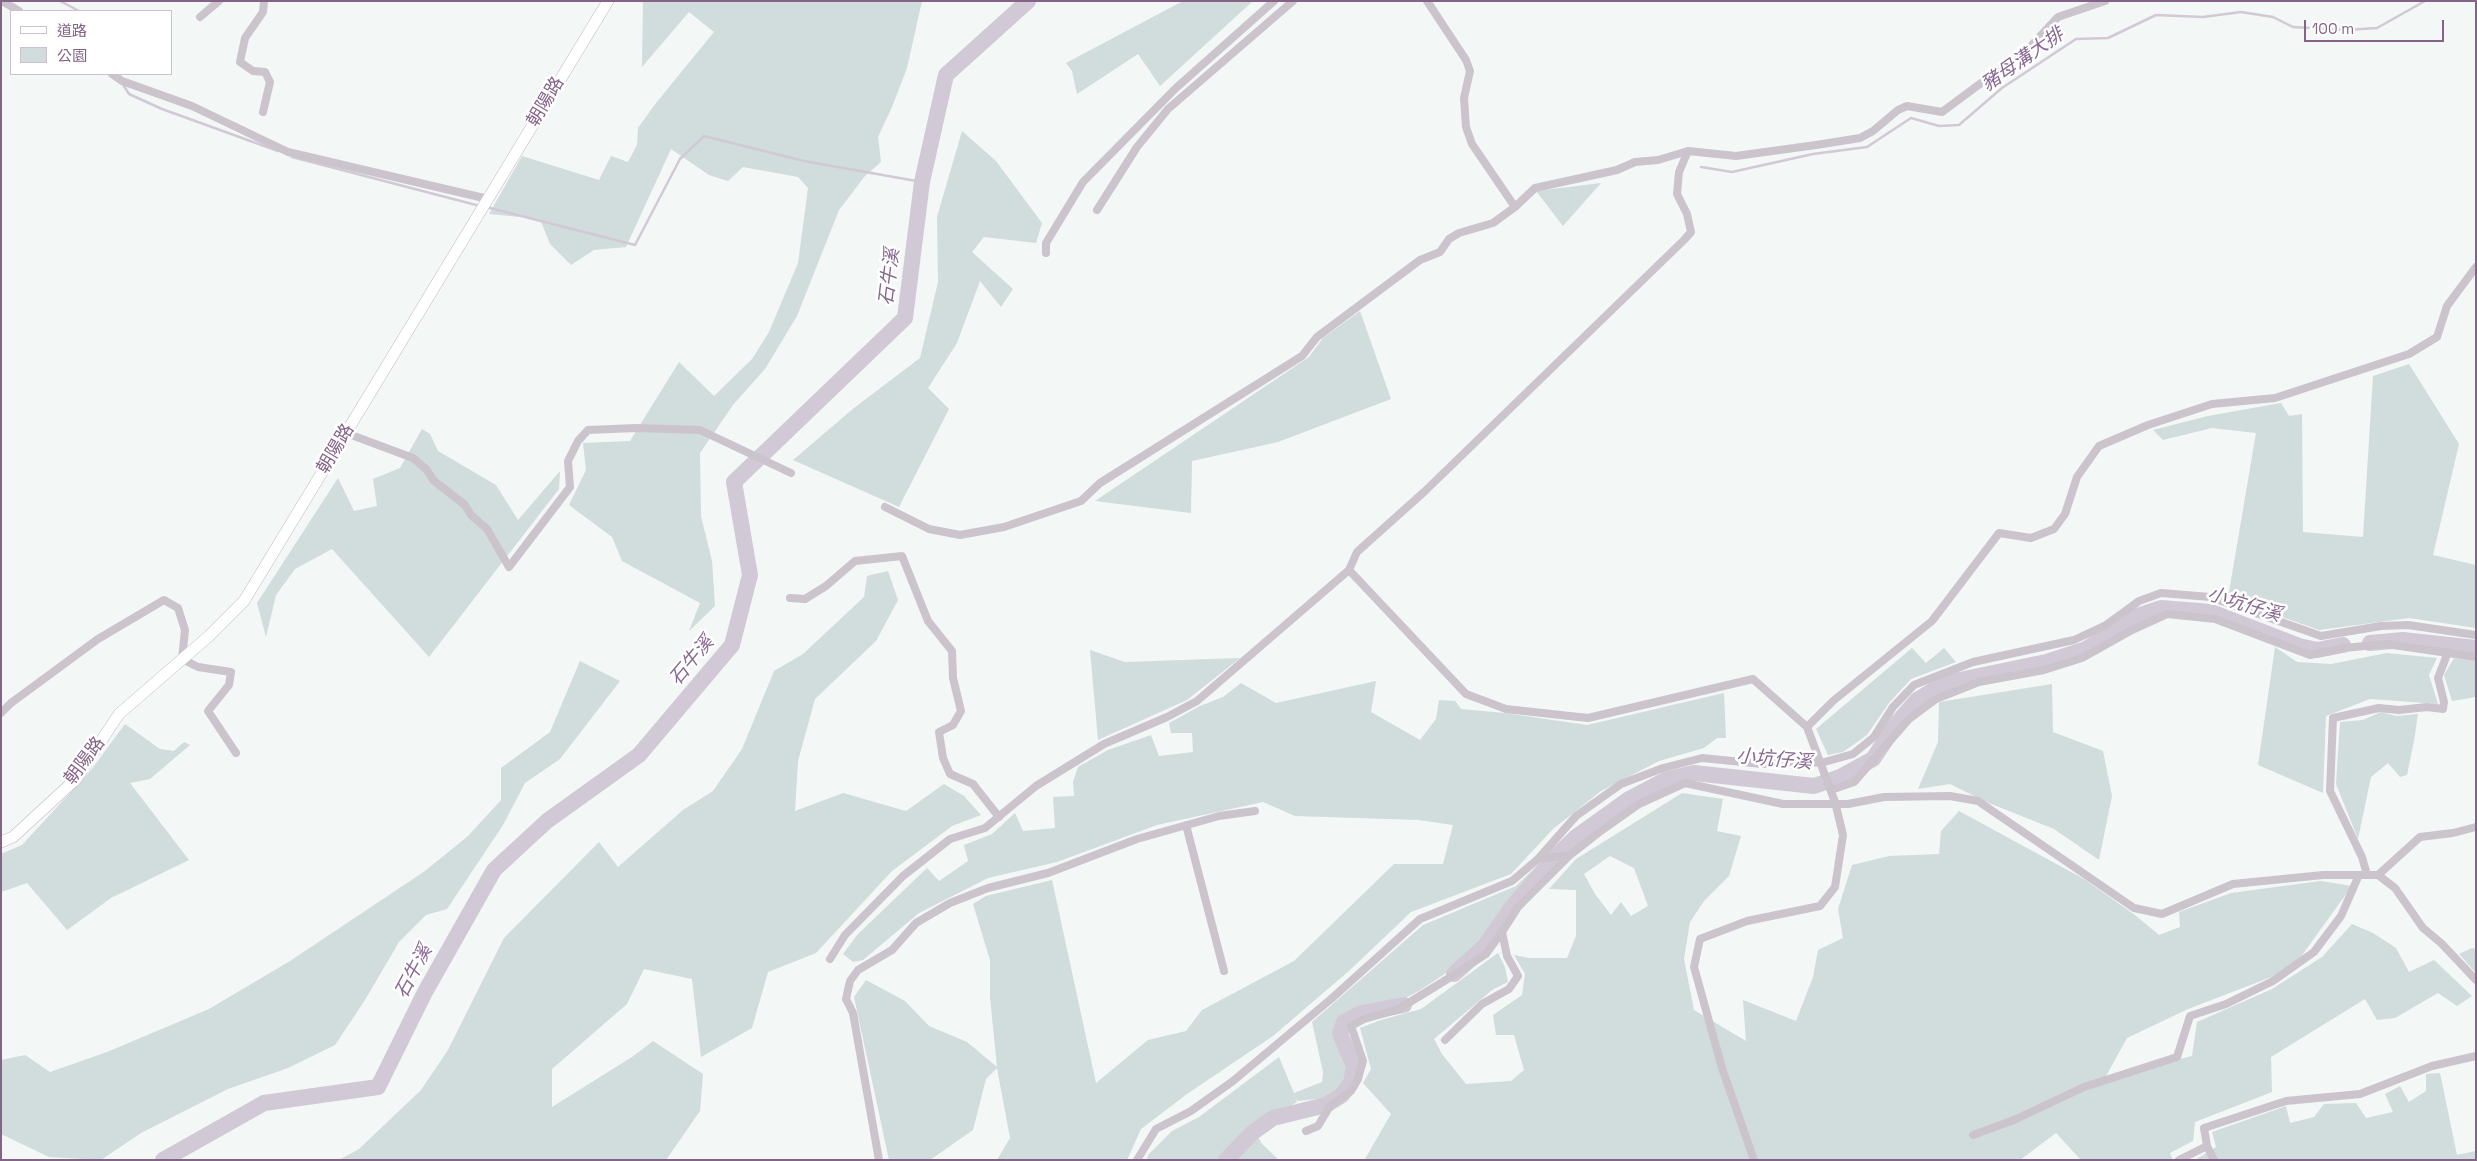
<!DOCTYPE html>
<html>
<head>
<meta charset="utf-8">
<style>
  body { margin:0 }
  #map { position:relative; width:2477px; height:1161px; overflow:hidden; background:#f3f7f5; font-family:"Space Grotesk","Noto Sans TC",sans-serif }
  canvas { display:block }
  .frame { position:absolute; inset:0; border:2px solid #846387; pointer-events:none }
  .legend { position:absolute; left:10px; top:10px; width:162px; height:65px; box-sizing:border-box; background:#fff; border:1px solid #cec1cf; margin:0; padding:6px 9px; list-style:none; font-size:15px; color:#846387 }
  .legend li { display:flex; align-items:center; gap:10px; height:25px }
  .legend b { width:25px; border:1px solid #cec1cf }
  .scale { position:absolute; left:2304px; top:20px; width:140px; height:22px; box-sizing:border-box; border:2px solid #846387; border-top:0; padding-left:6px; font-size:15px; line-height:18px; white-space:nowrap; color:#846387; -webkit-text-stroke:4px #fff; paint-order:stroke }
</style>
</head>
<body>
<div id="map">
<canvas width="2477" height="1161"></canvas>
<div class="frame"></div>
<ul class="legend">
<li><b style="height:6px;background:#fff"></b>道路</li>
<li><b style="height:14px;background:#d1dcdc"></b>公園</li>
</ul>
<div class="scale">100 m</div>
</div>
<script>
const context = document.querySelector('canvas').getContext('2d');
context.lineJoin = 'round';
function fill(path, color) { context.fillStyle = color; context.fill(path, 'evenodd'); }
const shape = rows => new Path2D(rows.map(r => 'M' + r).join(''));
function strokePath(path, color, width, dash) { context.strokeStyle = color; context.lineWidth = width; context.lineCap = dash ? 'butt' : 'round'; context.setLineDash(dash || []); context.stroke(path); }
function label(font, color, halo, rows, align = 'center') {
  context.font = font + ' "Space Grotesk","Noto Sans TC",sans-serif'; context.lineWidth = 5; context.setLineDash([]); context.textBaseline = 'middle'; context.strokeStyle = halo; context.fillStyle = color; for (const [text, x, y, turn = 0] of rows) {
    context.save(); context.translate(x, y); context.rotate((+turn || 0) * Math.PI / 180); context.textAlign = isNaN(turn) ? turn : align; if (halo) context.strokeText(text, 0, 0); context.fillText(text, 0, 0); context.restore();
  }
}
const green = shape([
  [643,1,922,1,907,68,892,107,878,137,881,162,865,176,839,210,797,316,765,369,733,405,700,453,701,516,712,561,715,606,689,631,700,603,622,561,612,537,569,505,586,470,583,443,630,441,679,362,714,396,752,359,769,332,798,263,808,188,798,177,743,167,728,181,709,175,671,149,626,247,594,250,571,265,550,244,540,219,489,214,522,156,599,180,611,156,628,162,637,145,638,128,656,103,714,32,689,12,642,67],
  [1183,1,1253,1,1160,86,1138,54,1077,94,1072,71,1066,63],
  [962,131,996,161,1042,223,1036,243,984,237,972,252,1013,289,1001,307,980,281,957,343,928,388,949,409,899,507,793,460,854,408,920,358,938,282,937,217],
  [1601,183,1563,226,1536,191],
  [1360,311,1391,399,1278,442,1192,461,1191,513,1095,501,1309,357,1323,338],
  [2409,364,2459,444,2433,555,2476,565,2476,628,2409,618,2319,630,2228,598,2256,433,2212,428,2163,440,2153,430,2208,416,2281,403,2289,416,2302,414,2303,532,2363,537,2373,376],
  [422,429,430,434,438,451,496,485,518,520,560,471,559,489,429,657,332,549,295,569,276,595,266,637,257,603,338,478,354,511,377,506,373,479,400,468],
  [888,571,898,600,876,641,815,699,798,761,795,811,843,793,906,811,944,784,964,796,981,815,952,826,892,871,816,953,768,972,752,1028,701,1057,692,979,644,969,627,1004,552,1069,552,1107,632,1057,653,1041,703,1074,700,1111,666,1160,339,1160,359,1149,421,1090,448,1050,504,938,599,842,618,867,683,810,713,791,742,749,774,671,803,654,864,597,867,576],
  [2275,647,2297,662,2331,664,2387,653,2437,658,2429,675,2438,704,2370,699,2326,716,2323,793,2258,765],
  [1912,648,1926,663,1944,648,1956,662,1911,679,1889,703,1867,735,1843,752,1828,755,1816,729],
  [1090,650,1125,662,1240,658,1187,700,1098,740],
  [2454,658,2476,661,2476,697,2452,701,2444,675],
  [580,661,620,681,560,759,525,783,503,825,447,909,426,915,399,942,365,1000,335,1045,288,1068,228,1089,141,1133,101,1160,49,1157,1,1134,1,1060,25,1055,50,1072,107,1052,209,1009,290,961,425,871,468,836,501,800,501,768,550,732],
  [1376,681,1371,712,1420,740,1436,719,1439,700,1455,701,1461,709,1505,713,1587,725,1724,693,1726,738,1717,738,1704,748,1659,761,1601,791,1553,829,1511,874,1411,912,1350,970,1273,1036,1187,1094,1141,1129,1127,1160,997,1160,1010,1138,997,1068,986,1079,973,1130,930,1160,889,1160,854,997,866,980,905,1001,929,1026,967,1042,997,1067,990,997,990,960,973,904,986,896,1052,880,1096,1083,1148,1040,1186,1031,1202,1010,1294,961,1394,864,1443,864,1453,825,1419,820,1295,816,1263,802,1157,825,1057,862,988,878,919,913,863,960,853,962,843,954,857,935,927,868,939,881,968,861,964,845,992,834,1015,813,1023,831,1055,828,1053,797,1074,796,1073,782,1078,767,1108,750,1151,735,1159,756,1193,752,1192,733,1171,733,1169,723,1200,706,1223,697,1241,683,1276,703],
  [2052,684,2053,732,2103,751,2112,796,2099,860,2054,829,1984,801,1950,784,1918,789,1938,742,1939,702],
  [2381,712,2396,716,2418,714,2414,741,2407,775,2400,777,2388,763,2371,777,2358,839,2336,784,2340,722,2363,720],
  [125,724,160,749,174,751,184,742,190,745,150,779,130,783,189,860,111,898,67,930,27,883,1,892,1,854,22,845,91,770],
  [1682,793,1723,799,1717,831,1741,836,1729,876,1704,901,1690,922,1684,959,1694,1010,1746,1041,1743,1000,1796,1021,1813,977,1818,950,1843,938,1838,909,1852,865,1889,856,1939,854,1941,831,1959,811,2084,879,2135,915,2159,935,2180,927,2179,912,2231,893,2321,881,2352,886,2292,969,2188,1009,2127,1038,2105,1078,2192,1056,2197,1022,2272,989,2322,957,2352,924,2373,933,2396,948,2409,972,2434,960,2472,996,2457,1006,2438,993,2395,1018,2377,1020,2365,999,2271,1057,2272,1092,2195,1122,2193,1141,2170,1153,2173,1160,2081,1160,2056,1133,2020,1160,1346,1160,1365,1159,1391,1114,1363,1083,1371,1069,1360,1028,1378,1021,1421,1009,1498,953,1505,967,1508,982,1492,990,1434,1039,1442,1054,1466,1084,1511,1081,1524,1070,1514,1035,1496,1035,1493,1015,1522,995,1525,974,1514,955,1529,958,1567,958,1576,936,1576,890,1549,889,1576,859],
  [1610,856,1634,868,1648,906,1631,916,1621,902,1611,915,1595,894,1584,874],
  [1539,864,1545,869,1479,951,1419,991,1395,1003,1366,1014,1348,1016,1343,1025,1354,1065,1352,1076,1344,1086,1325,1098,1298,1101,1296,1098,1297,1102,1253,1128,1262,1144,1279,1160,1147,1160,1148,1155,1172,1131,1199,1117,1279,1057,1294,1093,1322,1082,1323,1072,1312,1022,1423,925,1516,886],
  [2472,948,2476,949,2476,973,2459,954],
  [2440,1073,2457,1155,2476,1151,2476,1160,2195,1160,2216,1147,2212,1132,2286,1106,2290,1123,2314,1117,2324,1104,2356,1103,2366,1118,2393,1112,2385,1094,2400,1086,2409,1102,2426,1091,2426,1074]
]);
const stream = shape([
  [60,1,79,11],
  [122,83,129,94,162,109,278,151],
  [292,157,480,206],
  [1701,167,1732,172,1813,154,1867,147,1911,118,1939,126,1959,125,2002,88,2076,39,2108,38,2156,15,2203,17,2241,12,2273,17,2293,27,2346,30,2377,28,2425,1],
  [486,207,635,245,680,159,704,136,804,161,922,182]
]);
const river = shape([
  [2370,643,2403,640,2476,648],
  [1454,974,1484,947,1512,907,1557,855,1576,837,1629,799,1667,779,1694,773,1814,786,1840,777,1873,759,1897,723,1917,700,1945,683,2046,662,2086,649,2137,616,2161,608,2211,612,2299,646,2317,650,2343,645],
  [163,1160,264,1103,378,1087,425,992,494,870,547,821,639,755,732,645,750,575,734,482,905,318,922,182,946,75,1028,1],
  [1226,1160,1252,1133,1273,1118,1326,1105,1342,1095,1351,1083,1354,1066,1340,1034,1344,1022,1362,1013,1404,1005]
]);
const minor = shape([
  [2,1,19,11],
  [1427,1,1466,60,1470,71,1464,98,1466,127,1472,144,1515,207],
  [200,17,219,1],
  [112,74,122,81,192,106,288,152,488,199],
  [263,112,270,82,265,72,253,71,240,62,245,38,263,12,264,1],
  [1097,210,1137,147,1168,109,1293,1],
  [1046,253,1046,243,1083,182,1176,88,1274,1],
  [346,433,413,458,427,470,433,480,465,505,471,515,487,529,509,567,570,487,568,461,578,441,588,430,636,428,700,430,791,473],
  [885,507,929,529,960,535,1004,527,1081,501,1100,483,1302,356,1317,337,1420,260,1440,252,1449,239,1459,233,1493,223,1515,207,1535,188,1617,170,1635,162,1658,160,1688,151],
  [1349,570,1466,694,1506,709,1588,718,1753,679,1807,727,1835,802,1843,835,1835,887,1820,906,1747,921,1700,939,1694,967,1722,1068,1754,1160],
  [790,598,805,599,826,586,855,561,902,556,928,621,952,651,953,678,961,711,953,725,939,732,943,758,950,774,973,784,999,817],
  [1,713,11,703,98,639,164,600,178,608,185,630,182,659,198,667,231,672,229,685,208,711,236,753],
  [1807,727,1833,701,1932,621,1999,533,2031,538,2054,529,2065,514,2077,477,2099,446,2148,425,2212,404,2275,398,2409,354,2437,337,2447,306,2476,267],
  [1831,790,1854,782,1909,719,1936,699,1979,682,2044,670,2082,658,2132,630,2167,614,2215,619,2310,655,2344,648,2386,644,2476,657],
  [1186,825,1224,971],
  [1538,859,1570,855],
  [2367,875,2362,857,2330,791,2333,718,2379,708,2399,710,2427,707,2443,709,2444,702,2438,678,2448,652],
  [2378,875,2420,837,2453,833,2476,827],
  [830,959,845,935,903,876,950,839,985,828,1036,786,1104,744,1167,717,1197,701,1349,570,1357,552,1424,492,1684,240,1691,232,1687,214,1677,194,1679,172,1688,151,1736,156,1816,145,1860,138,1873,131,1898,110,1907,106,1942,112,2031,46,2058,17,2105,1],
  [1445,1040,1482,1004,1509,989,1518,976,1507,956,1502,932,1518,907,1570,855,1598,833,1639,804,1685,783,1783,804,1848,804,1884,797,1950,796,1978,801,2134,908,2162,914,2233,884,2323,875,2378,875,2395,888,2423,928,2441,943,2476,980],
  [1306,1131,1318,1126,1330,1106,1351,1091,1358,1079,1363,1061,1351,1026,1364,1019,1397,1010,1454,975,1486,954,1502,932],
  [1973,1135,2014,1120,2084,1087,2177,1057,2190,1016,2226,1004,2273,981,2314,952,2341,916,2359,875],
  [879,1160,853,1013,846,999,850,981,858,970,892,950,916,923,950,903,988,888,1048,873,1137,839,1219,816,1255,811],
  [1137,1160,1156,1129,1191,1111,1233,1081,1331,999,1420,919,1512,881,1538,859,1576,816,1621,784,1663,768,1702,758,1762,764,1799,761,1821,763,1853,754,1874,737,1893,707,1914,685,1973,662,2074,640,2106,625,2139,601,2161,593,2210,597,2321,636,2381,626,2408,625,2476,635],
  [2179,1160,2207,1146],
  [2214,1160,2207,1146,2204,1128,2286,1101,2360,1094,2432,1066,2476,1056]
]);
const secondary = shape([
  [1,842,13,837,76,779,119,714,209,636,244,601,608,1]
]);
const streetNames = [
  ["朝陽路",546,102,-59],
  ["朝陽路",336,449,-59],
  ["朝陽路",85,761,-53]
];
const waterNames = [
  ["豬母溝大排",2023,60,-35],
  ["石牛溪",890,277,-83],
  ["小坑仔溪",2244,605,17],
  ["石牛溪",692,661,-50],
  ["小坑仔溪",1774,760,5],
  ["石牛溪",414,972,-62]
];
fill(green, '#d1dcdc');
strokePath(stream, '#d2c9d6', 2.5);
strokePath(river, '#d2c9d6', 16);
strokePath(secondary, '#c1b8c2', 12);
strokePath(minor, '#cbc4cc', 8);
strokePath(secondary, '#fff', 11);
label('18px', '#846387', '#fff', streetNames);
label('italic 19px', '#876892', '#fff', waterNames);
</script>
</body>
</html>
